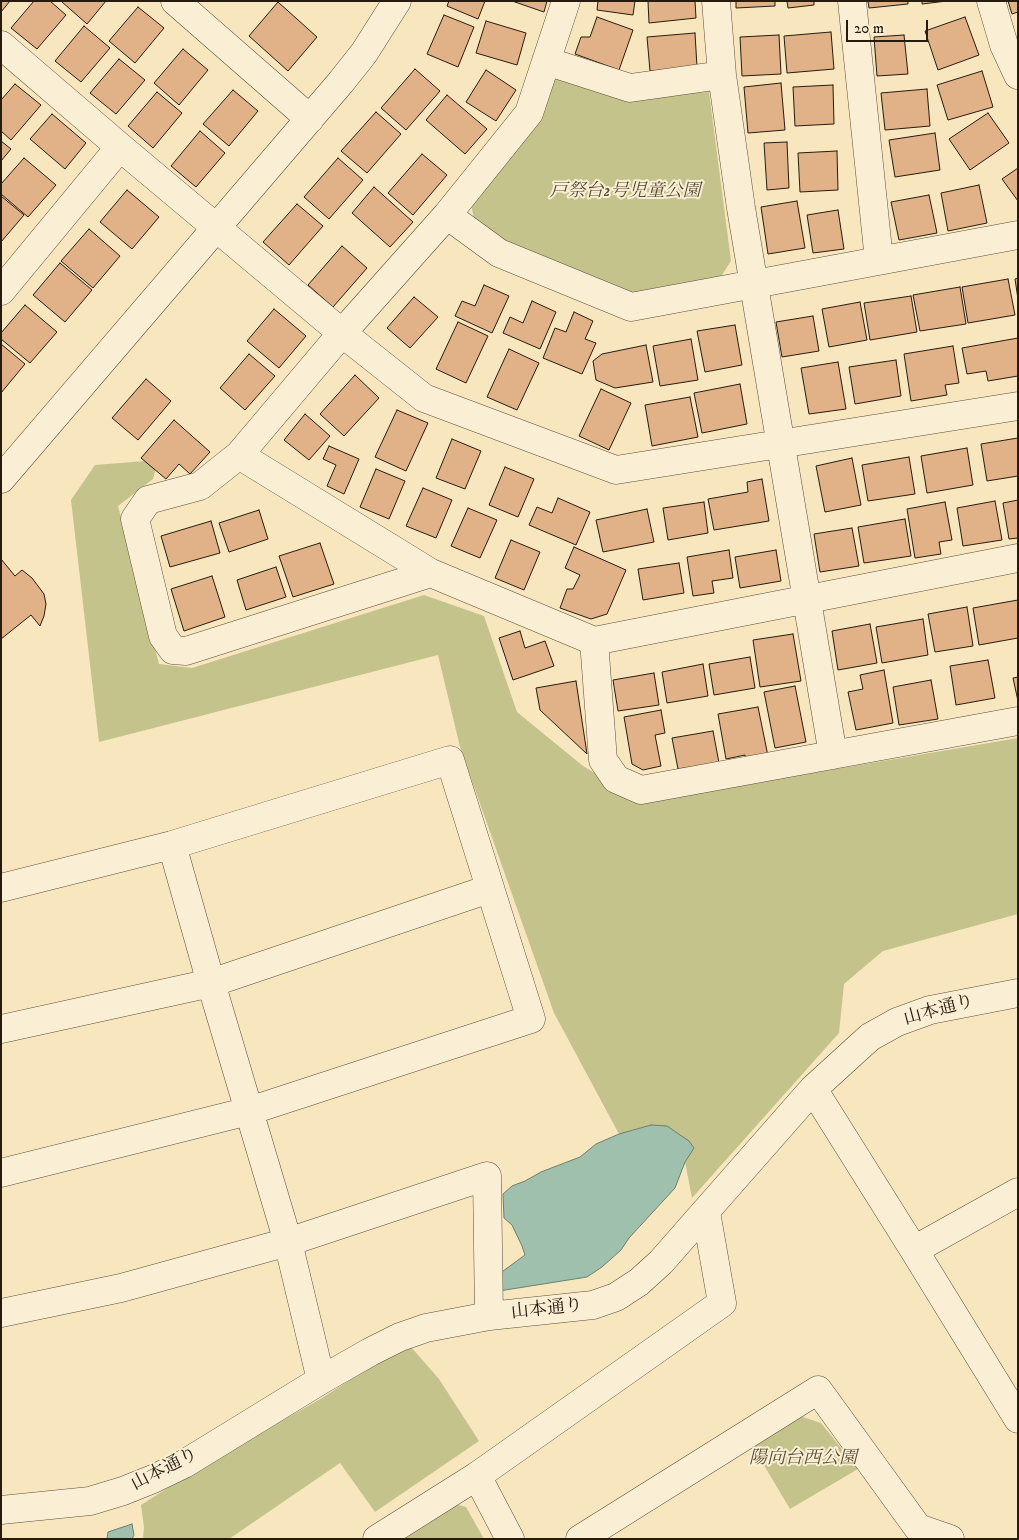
<!DOCTYPE html>
<html>
<head>
<meta charset="utf-8">
<style>
  body { margin:0 }
  #map { position:relative; width:1019px; height:1540px; overflow:hidden; background:#f8e6bf; font-family:"IM FELL DW Pica",serif }
  canvas { display:block }
  .frame { position:absolute; inset:0; border:2px solid #271b0e; pointer-events:none }
  .scale { position:absolute; left:846px; top:20px; width:82px; height:22px; box-sizing:border-box; border:2px solid #271b0e; border-top:0; padding-left:6px; font-size:15px; line-height:18px; white-space:nowrap; color:#271b0e; -webkit-text-stroke:4px #faefd5; paint-order:stroke }
</style>
</head>
<body>
<div id="map">
<canvas width="1019" height="1540"></canvas>
<div class="frame"></div>
<div class="scale">20 m</div>
</div>
<script>
const context = document.querySelector('canvas').getContext('2d');
context.lineJoin = 'round';
function fill(path, color) { context.fillStyle = color; context.fill(path, 'evenodd'); }
const shape = rows => new Path2D(rows.map(r => 'M' + r).join(''));
function strokePath(path, color, width, dash) { context.strokeStyle = color; context.lineWidth = width; context.lineCap = dash ? 'butt' : 'round'; context.setLineDash(dash || []); context.stroke(path); }
function label(font, color, halo, rows, align = 'center') {
  context.font = font + ' "IM FELL DW Pica","Noto Serif JP",serif'; context.lineWidth = 4; context.setLineDash([]); context.textBaseline = 'middle'; context.strokeStyle = halo; context.fillStyle = color; for (const [text, x, y, turn = 0] of rows) {
    context.save(); context.translate(x, y); context.rotate((+turn || 0) * Math.PI / 180); context.textAlign = isNaN(turn) ? turn : align; if (halo) context.strokeText(text, 0, 0); context.fillText(text, 0, 0); context.restore();
  }
}
const green = shape([
  [553,72,628,97,709,92,731,261,720,278,623,296,499,239,474,218,470,201],
  [158,460,153,479,118,506,159,664,192,668,424,595,484,616,517,712,583,766,643,802,1018,738,1018,914,883,951,844,984,839,1033,692,1198,685,1162,694,1148,651,1125,619,1134,554,1013,460,747,438,655,99,742,71,500,95,465],
  [411,1347,439,1379,479,1441,375,1512,340,1463,229,1539,143,1539,144,1527,141,1505,199,1468,322,1398,378,1362],
  [800,1416,821,1423,858,1469,790,1509,752,1445],
  [447,1502,466,1507,484,1539,397,1539]
]);
const water = shape([
  [651,1125,667,1126,689,1141,694,1148,685,1162,675,1188,629,1238,621,1250,602,1267,587,1277,499,1291,499,1274,525,1255,522,1246,512,1225,504,1218,503,1194,512,1186,525,1181,541,1172,580,1157,596,1144,619,1134,651,1125],
  [132,1524,134,1535,132,1539,107,1539,108,1532,132,1524]
]);
const building = shape([
  [1,1,10,1,1,12,1,1],
  [34,1,50,1,66,15,37,49,11,28,34,1],
  [62,1,106,1,87,24,62,2,62,1],
  [449,1,485,1,478,19,447,6,449,1],
  [512,1,547,1,544,12,512,1],
  [598,1,635,1,633,15,597,10,598,1],
  [648,1,695,1,696,18,649,23,648,1],
  [736,1,775,1,775,6,736,8,736,1],
  [787,1,814,1,814,5,788,8,787,1],
  [868,1,908,1,908,4,869,8,868,1],
  [922,1,947,1,922,4,922,1],
  [1008,1,1018,1,1018,12,1012,14,1008,1],
  [278,2,317,37,288,71,249,36,278,2],
  [138,7,164,28,135,63,109,41,138,7],
  [444,15,474,27,458,67,427,54,444,15],
  [597,17,633,30,619,70,575,54,581,37,590,37,597,17],
  [965,17,979,55,938,70,925,31,965,17],
  [486,21,526,33,517,65,476,53,486,21],
  [84,26,110,48,81,82,55,61,84,26],
  [831,32,834,69,787,73,784,36,831,32],
  [695,33,697,67,650,71,647,37,695,33],
  [779,35,781,74,742,76,740,37,779,35],
  [904,35,908,74,877,76,874,37,904,35],
  [183,49,208,70,179,105,154,83,183,49],
  [119,59,145,80,116,114,90,93,119,59],
  [415,69,440,91,406,130,381,108,415,69],
  [486,70,516,90,496,121,466,102,486,70],
  [982,71,993,107,948,120,937,85,982,71],
  [781,83,785,130,748,133,744,87,781,83],
  [15,84,41,105,11,140,1,131,1,100,15,84],
  [833,85,834,124,795,126,793,87,833,85],
  [927,89,930,126,885,130,881,93,927,89],
  [233,90,258,111,229,146,203,124,233,90],
  [157,92,182,113,153,148,128,126,157,92],
  [447,95,487,129,465,154,426,120,447,95],
  [376,112,401,134,367,173,341,151,376,112],
  [988,113,1009,143,970,170,949,139,988,113],
  [52,114,86,143,65,169,30,139,52,114],
  [200,131,225,153,196,187,171,166,200,131],
  [935,133,940,170,895,177,889,140,935,133],
  [1,141,11,149,1,161,1,141],
  [787,142,789,188,767,190,764,143,787,142],
  [837,151,838,190,800,192,798,153,837,151],
  [422,154,447,175,413,215,388,193,422,154],
  [24,158,56,185,28,217,1,194,1,184,24,158],
  [338,158,363,180,329,219,304,197,338,158],
  [1018,168,1018,201,1002,179,1018,168],
  [979,185,987,223,948,231,941,193,979,185],
  [374,187,413,222,390,247,352,213,374,187],
  [127,190,159,217,132,249,100,222,127,190],
  [929,195,937,233,899,240,891,202,929,195],
  [1,196,24,215,1,242,1,196],
  [797,201,805,248,768,254,761,207,797,201],
  [297,204,323,226,289,265,263,242,297,204],
  [838,210,844,249,813,253,807,215,838,210],
  [89,229,120,256,93,288,61,261,89,229],
  [342,246,367,268,333,307,308,285,342,246],
  [60,263,92,290,65,322,33,295,60,263],
  [1018,278,1018,299,1015,279,1018,278],
  [1008,279,1015,315,968,323,962,287,1008,279],
  [484,285,509,296,492,333,455,316,462,301,475,306,484,285],
  [960,287,966,324,920,331,913,295,960,287],
  [911,296,917,332,870,340,864,303,911,296],
  [414,297,438,317,410,348,387,328,414,297],
  [532,301,556,312,540,349,503,333,510,317,523,323,532,301],
  [860,302,867,340,829,347,822,309,860,302],
  [25,305,57,332,30,363,1,339,1,333,25,305],
  [274,309,306,336,279,368,247,341,274,309],
  [574,312,593,321,585,339,596,343,582,374,543,358,555,328,566,332,574,312],
  [813,316,819,351,782,357,776,322,813,316],
  [458,322,488,336,466,383,436,369,458,322],
  [735,325,742,365,705,372,697,331,735,325],
  [1018,338,1018,376,988,381,986,371,967,374,962,348,1018,338],
  [691,339,698,380,660,386,653,346,691,339],
  [1,344,25,364,1,393,1,344],
  [646,345,653,382,615,388,596,380,593,361,602,354,646,345],
  [953,346,959,383,945,385,947,395,911,401,904,354,953,346],
  [509,349,539,363,517,410,487,397,509,349],
  [249,354,275,376,245,410,220,388,249,354],
  [896,360,901,396,855,404,849,367,896,360],
  [838,362,846,409,809,414,801,368,838,362],
  [355,375,379,398,344,436,320,414,355,375],
  [146,379,171,401,138,440,112,418,146,379],
  [740,384,747,424,702,433,694,393,740,384],
  [601,389,631,403,609,450,579,436,601,389],
  [690,397,698,437,652,446,645,405,690,397],
  [397,410,428,423,406,471,375,457,397,410],
  [305,414,330,436,309,460,284,440,305,414],
  [174,420,210,452,190,474,179,464,166,479,141,458,174,420],
  [1018,438,1018,476,987,481,981,444,1018,438],
  [452,439,481,451,465,489,436,478,452,439],
  [329,446,359,459,344,494,327,486,336,465,323,459,329,446],
  [967,448,973,485,927,493,921,456,967,448],
  [909,457,915,494,868,501,862,465,909,457],
  [852,458,861,505,825,512,816,466,852,458],
  [505,467,534,479,518,517,489,505,505,467],
  [376,469,405,481,389,519,360,507,376,469],
  [762,479,769,521,714,530,708,499,748,492,747,482,762,479],
  [423,488,452,500,436,538,406,526,423,488],
  [558,498,590,512,576,545,529,525,537,507,552,513,558,498],
  [1018,500,1018,538,1009,539,1003,503,1018,500],
  [995,501,1002,540,963,546,957,508,995,501],
  [704,502,708,533,668,540,663,508,704,502],
  [945,502,952,540,939,542,941,554,915,558,907,509,945,502],
  [468,508,497,520,480,558,451,546,468,508],
  [647,509,654,542,603,552,596,520,647,509],
  [259,510,268,539,229,552,219,523,259,510],
  [905,519,911,556,864,563,858,527,905,519],
  [211,521,220,553,170,567,161,536,211,521],
  [852,528,859,566,820,572,814,534,852,528],
  [511,540,540,552,524,590,495,578,511,540],
  [320,543,334,584,293,597,279,556,320,543],
  [574,547,626,570,607,614,591,619,560,608,567,589,573,589,580,575,565,568,574,547],
  [729,550,733,578,712,581,714,593,693,596,687,557,729,550],
  [776,550,781,581,740,588,735,557,776,550],
  [1,559,15,576,22,570,32,578,44,594,46,604,44,616,40,626,31,615,1,639,1,559],
  [679,563,684,593,643,600,638,569,679,563],
  [276,567,286,597,246,610,237,580,276,567],
  [212,576,225,617,184,631,171,589,212,576],
  [1018,600,1018,638,979,645,973,608,1018,600],
  [967,607,973,646,935,652,928,614,967,607],
  [923,619,928,655,882,663,876,627,923,619],
  [870,624,877,663,838,670,832,631,870,624],
  [520,631,525,648,545,641,554,666,513,680,499,638,520,631],
  [793,634,801,681,760,687,753,640,793,634],
  [750,657,755,688,714,695,709,664,750,657],
  [988,660,995,698,956,705,950,666,988,660],
  [703,664,708,696,667,703,662,672,703,664],
  [884,670,893,723,856,730,848,692,863,689,860,675,884,670],
  [654,673,659,705,618,711,613,680,654,673],
  [1018,677,1018,701,1013,678,1018,677],
  [931,680,938,719,899,725,893,687,931,680],
  [576,681,587,754,540,710,536,688,576,681],
  [795,686,806,742,775,748,764,692,795,686],
  [758,707,768,756,746,760,745,755,726,759,718,714,758,707],
  [661,710,665,733,655,735,661,766,643,770,632,764,624,717,661,710],
  [713,731,719,763,678,769,672,738,713,731]
]);
const minor = shape([
  [175,1,310,119],
  [716,1,722,75,741,208,833,755],
  [852,1,879,260],
  [991,1,1004,45,1018,75],
  [1,45,120,147,342,333,424,398,616,470,1018,406],
  [546,61,630,88,722,75],
  [447,215,499,253,631,307,1018,235],
  [1,291,120,147],
  [239,455,431,573,594,641,1018,558],
  [1,479,341,82,364,53,397,1],
  [431,573,186,651,173,650,163,636,135,519,148,500,200,486,239,455,342,333,447,215,529,113,566,1],
  [594,641,603,760,616,779,641,790,1018,721],
  [172,845,211,983,288,1242,321,1380],
  [1,888,172,845,450,760,531,1019,249,1111,1,1173],
  [1,1029,211,983,489,889],
  [813,1089,914,1250,1018,1419],
  [914,1250,1018,1192],
  [1,1313,121,1288,288,1242,487,1176,489,1316],
  [477,1476,510,1539],
  [1,1510,90,1501,123,1491,153,1479,184,1464,321,1380,370,1352,400,1337,426,1328,489,1316,593,1305,616,1297,639,1282,661,1262,813,1089,870,1037,897,1022,930,1010,1018,993],
  [377,1539,477,1476,722,1303,706,1212],
  [580,1539,818,1390,918,1528,950,1539]
]);
const parkNames = [
  ["戸祭台2号児童公園",625,192],
  ["陽向台西公園",803,1459]
];
const streetNames = [
  ["山本通り",939,1011,-15],
  ["山本通り",547,1310,-6],
  ["山本通り",165,1470,-27]
];
fill(green, '#c5c38c');
fill(water, '#9fc0ac');
strokePath(water, '#6f7e6d', 1);
fill(building, '#e1b187');
strokePath(building, '#271b0e', 1);
strokePath(minor, '#5b4e3a', 29);
strokePath(minor, '#faefd5', 28);
label('italic 18px', '#564d34', '#faefd5', parkNames);
label('18px', '#271b0e', '#faefd5', streetNames);
</script>
</body>
</html>
